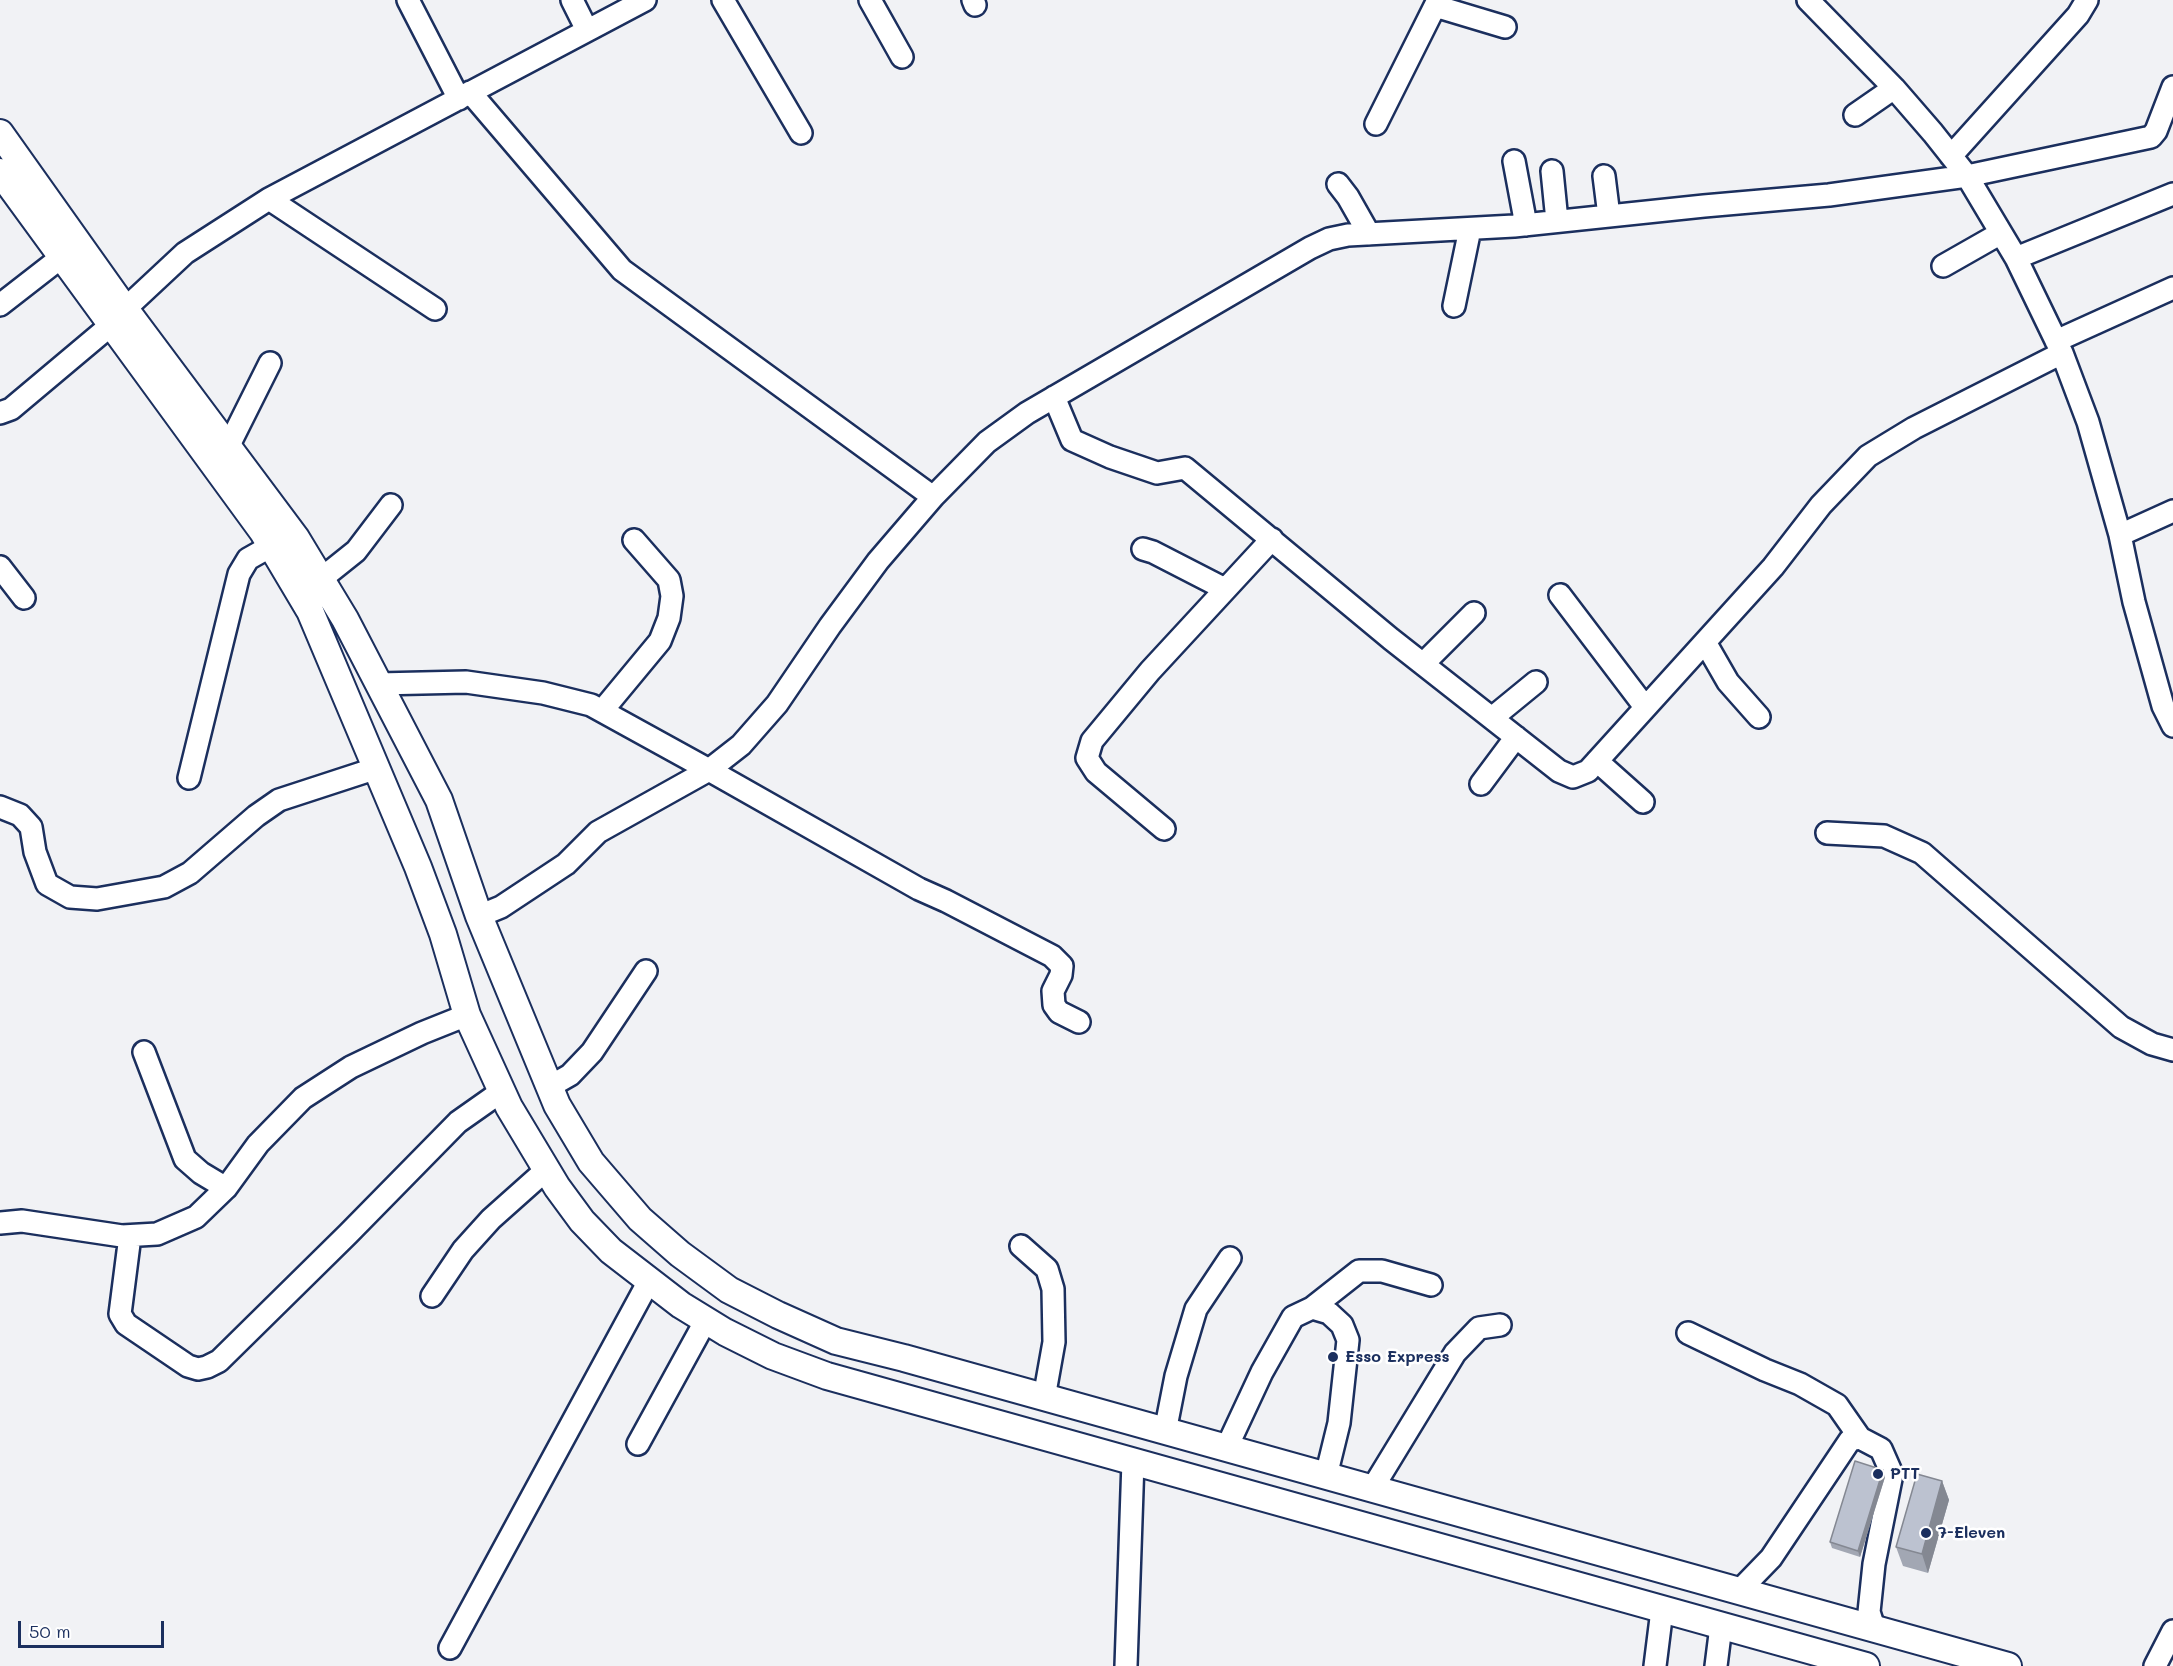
<!DOCTYPE html>
<html>
<head>
<meta charset="utf-8">
<style>
  body { margin:0 }
  #map { position:relative; width:2173px; height:1666px; overflow:hidden; background:#f1f2f5; font-family:Mali,sans-serif }
  canvas { display:block }
  .scale { position:absolute; left:18px; top:1621px; width:146px; height:27px; box-sizing:border-box; border:3px solid #1b2f5e; border-top:0; padding-left:8px; font-size:18px; line-height:21px; white-space:nowrap; color:#1b2f5e; -webkit-text-stroke:4px #fff; paint-order:stroke }
</style>
</head>
<body>
<div id="map">
<canvas width="2173" height="1666"></canvas>
<div class="scale">50 m</div>
</div>
<script>
const context = document.querySelector('canvas').getContext('2d');
context.lineJoin = 'round';
const shape = rows => new Path2D(rows.map(r => 'M' + r).join(''));
function strokePath(path, color, width, dash) { context.strokeStyle = color; context.lineWidth = width; context.lineCap = dash ? 'butt' : 'round'; context.setLineDash(dash || []); context.stroke(path); }
function fill(path, color) { context.fillStyle = color; context.fill(path, 'evenodd'); }
function label(font, color, halo, rows, align = 'center') {
  context.font = font + ' Mali,sans-serif'; context.lineWidth = 5; context.setLineDash([]); context.textBaseline = 'middle'; context.strokeStyle = halo; context.fillStyle = color; for (const [text, x, y, turn = 0] of rows) {
    context.save(); context.translate(x, y); context.rotate((+turn || 0) * Math.PI / 180); context.textAlign = isNaN(turn) ? turn : align; if (halo) context.strokeText(text, 0, 0); context.fillText(text, 0, 0); context.restore();
  }
}
const minor = shape([
  [408,0,459,99],
  [572,0,587,30],
  [723,0,801,133],
  [870,0,902,57],
  [973,0,975,5],
  [1808,0,1894,88,1933,133,1967,176,2016,258,2062,353,2088,422,2120,535,2134,602,2163,706,2173,726],
  [1435,6,1505,27],
  [470,92,622,270,933,497],
  [1855,115,1894,88],
  [1376,124,1438,0],
  [1951,156,2078,15,2087,0],
  [1514,161,1526,225],
  [1552,171,1557,221],
  [1604,176,1609,216],
  [1338,184,1348,197,1369,234],
  [269,199,435,309],
  [2016,258,2173,194],
  [1943,266,2001,233],
  [0,305,63,256],
  [1454,306,1470,229],
  [2056,341,2173,288],
  [1054,397,1072,440,1110,457,1157,473,1185,468,1391,639,1559,771,1573,777,1588,771,1773,567,1821,505,1868,456,1914,428,2062,353],
  [0,413,11,409,111,325,125,309,185,253,269,199,645,0],
  [228,447,270,363],
  [2120,535,2173,511],
  [1143,549,1153,552,1225,589],
  [0,567,24,598],
  [321,579,356,551,391,505],
  [1560,595,1645,707],
  [1705,642,1728,682,1759,717],
  [1423,664,1474,613],
  [378,684,466,682,543,693,591,705,709,770,919,889,946,901,1052,956,1062,966,1061,975,1053,991,1054,1005,1059,1012,1079,1022],
  [602,711,660,641,669,618,672,596,669,580,634,540],
  [1492,718,1536,682],
  [1597,761,1643,802],
  [189,778,239,574,248,559,271,546],
  [1481,784,1516,737],
  [0,807,20,815,31,827,35,852,47,884,70,897,97,899,164,887,190,873,256,816,279,800,377,768],
  [1164,829,1096,772,1087,758,1092,741,1150,671,1272,539],
  [1827,833,1884,836,1922,853,2121,1027,2152,1044,2173,1050],
  [479,916,501,907,566,864,598,832,709,770,741,745,777,704,830,626,878,561,933,497,987,442,1027,413,1310,248,1329,239,1348,235,1514,226,1704,206,1829,195,1967,176,2151,137,2156,131,2173,87],
  [144,1052,185,1159,201,1173,226,1188],
  [549,1087,570,1075,592,1052,646,971],
  [0,1223,22,1221,122,1236,157,1234,196,1217,226,1188,258,1144,303,1098,351,1067,422,1033,467,1015],
  [130,1236,120,1314,126,1324,188,1366,198,1369,207,1367,219,1361,348,1234,458,1122,502,1091],
  [1021,1246,1047,1269,1053,1289,1054,1342,1044,1398],
  [432,1296,463,1250,491,1219,546,1170],
  [1312,1308,1359,1271,1382,1271,1431,1285],
  [1688,1333,1765,1370,1800,1384,1837,1405,1860,1438],
  [1165,1432,1176,1376,1196,1309,1230,1258],
  [638,1444,706,1320],
  [1226,1449,1262,1372,1293,1317,1312,1308,1329,1313,1342,1325,1348,1340,1339,1423,1326,1476],
  [1372,1489,1455,1353,1479,1328,1500,1325],
  [1739,1591,1771,1558,1850,1440,1860,1438,1881,1449,1892,1474,1874,1564,1869,1612,1874,1628],
  [450,1648,649,1281],
  [1126,1666,1133,1461],
  [1655,1666,1662,1610],
  [1716,1666,1721,1626],
  [2155,1666,2173,1631]
]);
const major = shape([
  [0,133,125,309,296,538,345,619,439,800,479,916,557,1105,591,1162,640,1219,680,1254,729,1290,778,1315,836,1341,904,1358,2008,1666],
  [0,172,263,532,310,611,418,867,443,934,467,1015,509,1107,557,1187,582,1221,611,1251,681,1305,725,1332,773,1356,827,1376,1866,1666]
]);
const wall = shape([
  [1885,1477,1860,1557,1832,1548,1830,1542],
  [1942,1481,1949,1500,1928,1573,1903,1566,1896,1547]
]);
const shadedWall = shape([
  [1883,1470,1885,1477,1860,1557,1858,1551],
  [1942,1481,1949,1500,1928,1573,1922,1554]
]);
const building = shape([
  [1855,1461,1883,1470,1858,1551,1830,1542,1855,1461],
  [1917,1474,1942,1481,1922,1554,1896,1547,1917,1474]
]);
const markers = [
  [1333,1357,6,"#1b2f5e"],
  [1878,1474,6,"#1b2f5e"],
  [1926,1533,6,"#1b2f5e"]
];
const poiNames = [
  ["Esso Express",1345,1357],
  ["PTT",1890,1474],
  ["7-Eleven",1938,1533]
];
strokePath(minor, '#1b2f5e', 26);
strokePath(major, '#1b2f5e', 30);
strokePath(minor, '#fff', 21);
strokePath(major, '#fff', 26);
fill(wall, '#a2a7b3');
fill(shadedWall, '#848892');
fill(building, '#bcc2d0');
strokePath(building, '#848892', 1.5);
for (const [x, y, r, color] of markers) { const dot = new Path2D(); dot.arc(x, y, r, 0, 2 * Math.PI); context.fillStyle = color; context.fill(dot); strokePath(dot, '#fff', 2); }
label('bold 16px', '#1b2f5e', '#fff', poiNames, 'left');
</script>
</body>
</html>
